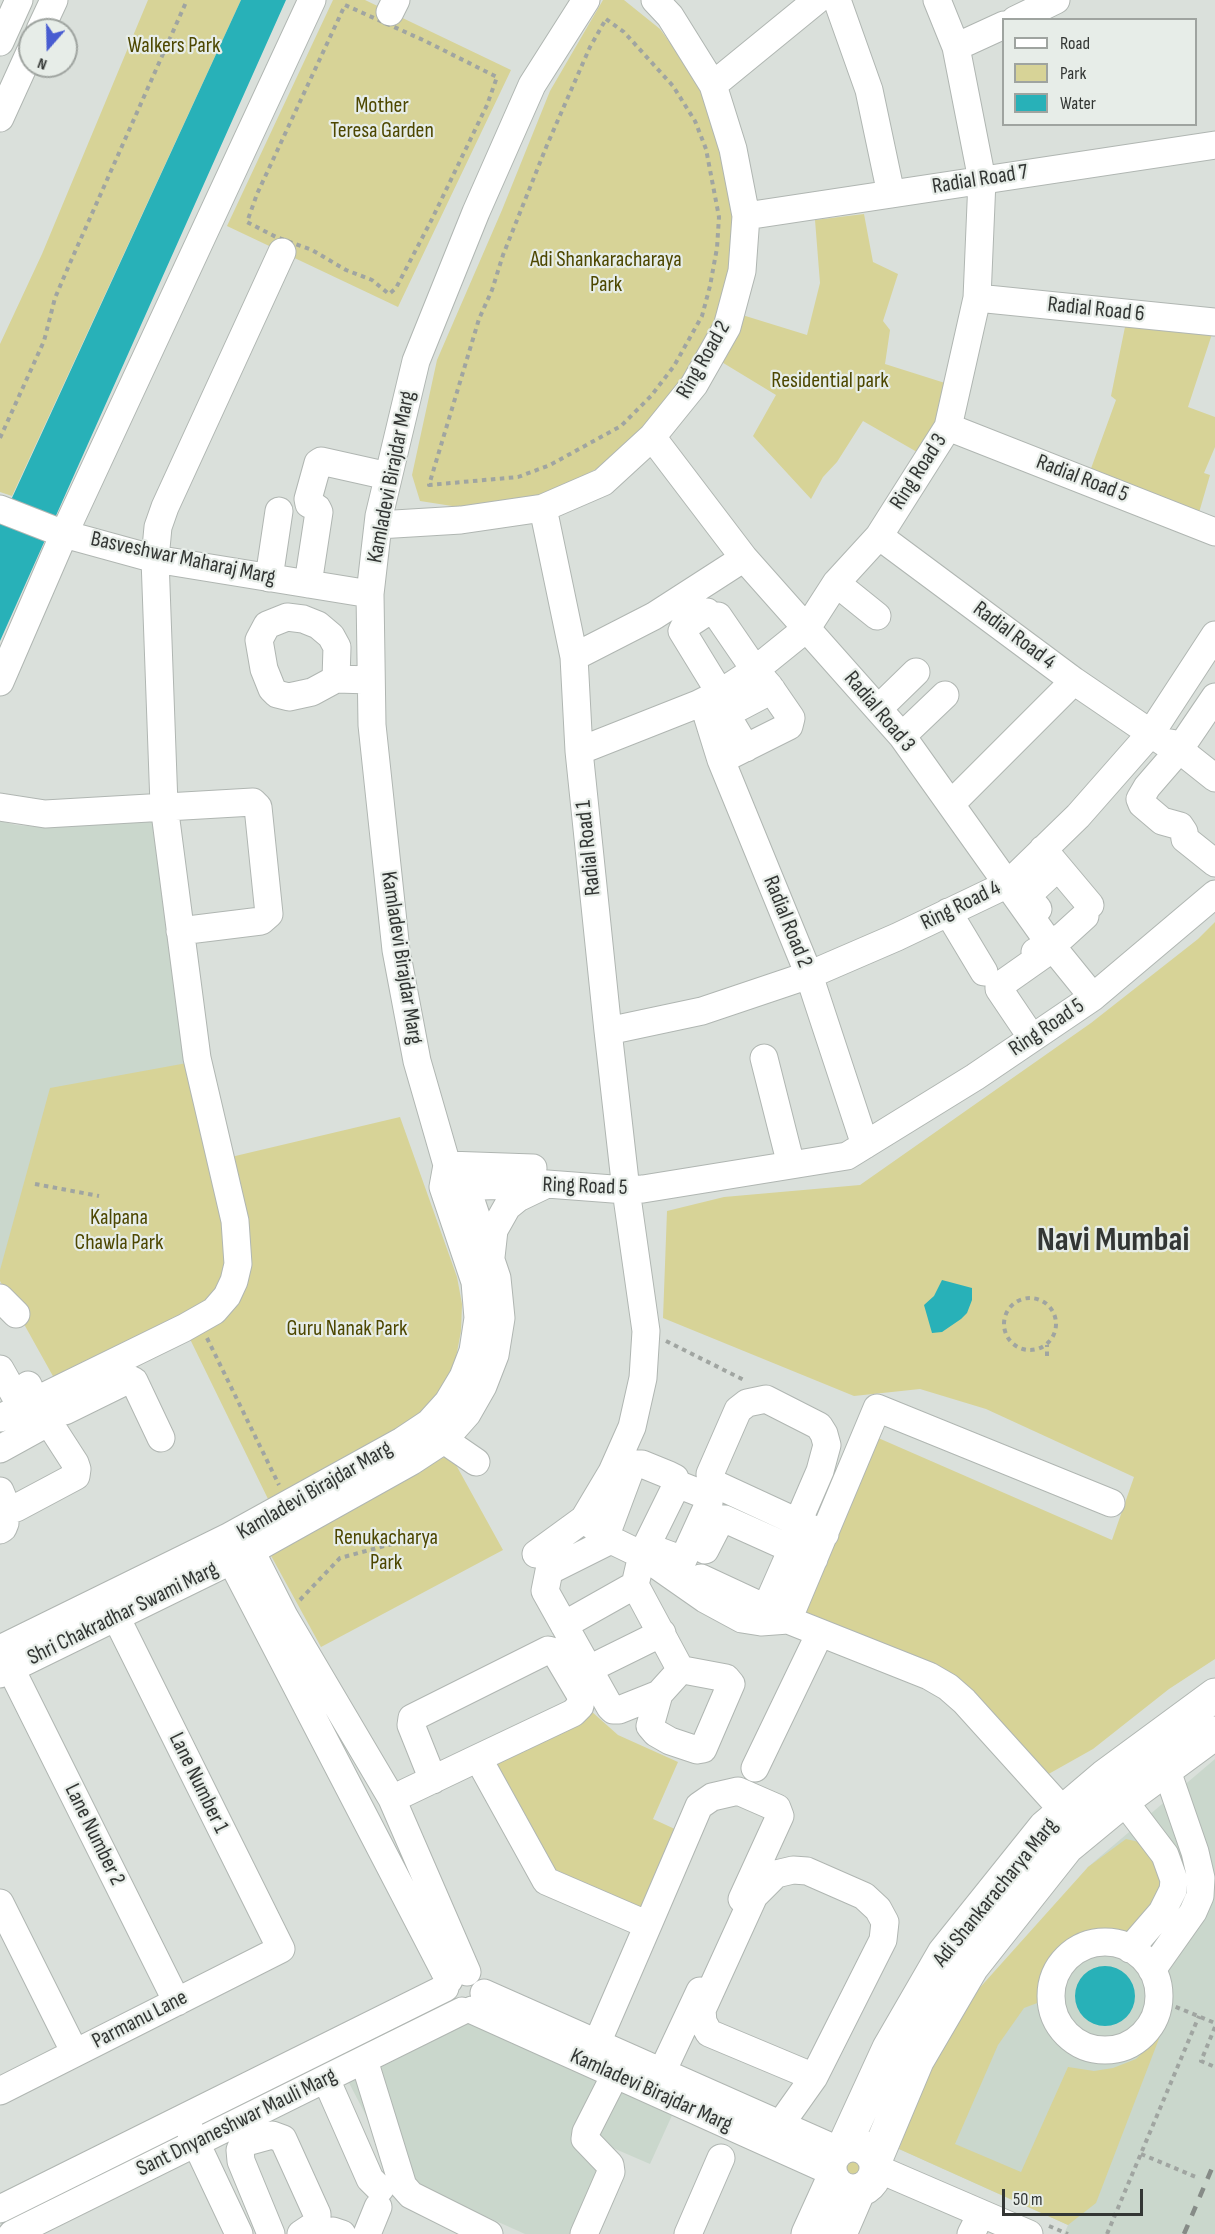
<!DOCTYPE html>
<html>
<head>
<meta charset="utf-8">
<style>
  body { margin:0 }
  #map { position:relative; width:1215px; height:2234px; overflow:hidden; background:#dae0db; font-family:"Sofia Sans Condensed",sans-serif }
  canvas { display:block }
  .legend { position:absolute; left:1002px; top:18px; width:195px; height:108px; box-sizing:border-box; background:#e7ede8; border:2px solid #9fa4a0; margin:0; padding:8px 10px; list-style:none; font-size:18px; color:#333634 }
  .legend li { display:flex; align-items:center; gap:12px; height:30px }
  .legend b { width:30px; border:2px solid #9fa4a0 }
  .north { position:absolute; left:18px; top:18px; width:60px; height:60px; box-sizing:border-box; background:#e7ede8; border:2px solid #9fa4a0; border-radius:50%; rotate:200deg; font-size:16px; font-weight:700; line-height:24px; text-align:center; color:#333634 }
  .north::after { content:''; display:block; margin:auto; width:21px; height:27px; background:#485cd1; clip-path:polygon(50% 0,100% 100%,50% 72%,0 100%) }
  .scale { position:absolute; left:1002px; top:2189px; width:141px; height:27px; box-sizing:border-box; border:3px solid #333634; border-top:0; padding-left:8px; font-size:18px; line-height:21px; white-space:nowrap; color:#333634; -webkit-text-stroke:4px #e7ede8; paint-order:stroke }
</style>
</head>
<body>
<div id="map">
<canvas width="1215" height="2234"></canvas>
<ul class="legend">
<li><b style="height:8px;background:#fff"></b>Road</li>
<li><b style="height:16px;background:#d7d397"></b>Park</li>
<li><b style="height:16px;background:#28b1b8"></b>Water</li>
</ul>
<div class="north">N</div>
<div class="scale">50 m</div>
</div>
<script>
const context = document.querySelector('canvas').getContext('2d');
context.lineJoin = 'round';
function fill(path, color) { context.fillStyle = color; context.fill(path, 'evenodd'); }
const shape = rows => new Path2D(rows.map(r => 'M' + r).join(''));
function strokePath(path, color, width, dash) { context.strokeStyle = color; context.lineWidth = width; context.lineCap = dash ? 'butt' : 'round'; context.setLineDash(dash || []); context.stroke(path); }
function label(font, color, halo, rows, align = 'center') {
  context.font = font + ' "Sofia Sans Condensed",sans-serif'; context.lineWidth = 4.5; context.setLineDash([]); context.textBaseline = 'middle'; context.strokeStyle = halo; context.fillStyle = color; for (const [text, x, y, turn = 0] of rows) {
    context.save(); context.translate(x, y); context.rotate((+turn || 0) * Math.PI / 180); context.textAlign = isNaN(turn) ? turn : align; if (halo) context.strokeText(text, 0, 0); context.fillText(text, 0, 0); context.restore();
  }
}
const built = shape([
  [153,815,187,1063,0,1270,0,821,16,825,51,828],
  [1215,1759,1215,2234,1064,2234,1068,2225,899,2149,1088,1867],
  [469,2019,674,2111,650,2164,613,2148,574,2234,525,2234,398,2177,347,2079]
]);
const green = shape([
  [148,0,241,0,12,496,0,492,0,344,42,254],
  [333,0,365,0,511,70,398,307,227,226],
  [603,0,624,0,660,29,710,98,735,214,732,268,720,317,654,425,598,468,542,497,465,508,420,501,412,475,437,360,502,210,550,91],
  [864,214,873,262,898,274,883,321,890,330,885,364,945,383,936,422,917,452,863,421,837,462,823,477,811,499,753,436,776,395,720,361,739,314,807,335,820,283,815,220],
  [1126,322,1212,334,1188,407,1215,417,1215,447,1204,473,1210,475,1198,516,1089,474,1116,400,1111,396],
  [1215,922,1215,1659,1169,1689,1093,1749,1045,1776,995,1721,799,1616,876,1437,1112,1540,1134,1477,986,1409,920,1389,854,1396,663,1318,667,1211,724,1197,860,1185,1091,1023,1198,939],
  [187,1063,224,1223,224,1278,207,1302,54,1378,0,1281,0,1270,50,1088],
  [400,1117,457,1277,462,1304,461,1331,455,1363,442,1391,421,1416,269,1501,189,1337,236,1302,231,1157],
  [450,1454,503,1550,321,1647,269,1552],
  [591,1711,618,1735,678,1762,653,1819,677,1830,641,1908,545,1865,491,1763],
  [1126,1839,1148,1844,1169,1883,1127,1941,1115,1937,1097,1936,1080,1941,1065,1951,1053,1965,1046,1982,1045,2000,1024,2008,998,2045,955,2144,1021,2172,1068,2067,1094,2071,1113,2068,1136,2059,1160,2036,1096,2203,1068,2225,899,2149,919,2090,958,2012,1088,1867],
  [856,2151,861,2153,869,2173,857,2184,836,2167,837,2161]
]);
const water = shape([
  [241,0,286,0,0,641,0,524],
  [942,1280,972,1288,972,1300,967,1313,961,1319,942,1332,932,1333,924,1305,934,1296],
  '1075 1996a30 30 0 1 1 60 0a30 30 0 1 1-60 0Z'
]);
const path = shape([
  [345,5,423,40,497,77,487,105,432,219,396,288,389,294,372,280,346,270,312,250,276,237,247,222,257,194,345,5],
  [606,19,624,32,673,86,695,121,706,149,719,217,717,248,710,286,702,316,674,366,651,396,621,426,550,465,518,477,429,485,479,319,492,290,503,255,547,145,590,47,606,19],
  [0,438,44,341,55,298,70,263,187,0],
  [35,1184,99,1196],
  '1004 1324a26 26 0 1 1 52 0a26 26 0 1 1-52 0Z',
  [207,1338,279,1485],
  [666,1341,746,1381],
  [1047,1356,1047,1345],
  [300,1600,340,1558,414,1538],
  [1159,2000,1215,2023],
  [1215,2027,1201,2061,1215,2067],
  [1141,2154,1196,2177],
  [1049,2226,1068,2234],
  [1107,2234,1199,2016]
]);
const minor = shape([
  [837,0,869,90,891,194],
  [390,12,396,0],
  [1015,20,1056,0],
  [40,30,54,0],
  [0,42,19,0],
  [956,47,1004,25],
  [713,85,817,0],
  [0,118,30,52],
  [746,216,1215,145],
  [977,298,1215,322],
  [948,427,1215,532],
  [652,437,744,558,902,736,1050,944,1093,997],
  [0,509,64,534,155,559,370,594],
  [378,525,461,520,543,508,603,482,652,437,694,385,727,327,742,271,746,216,733,149,713,85,670,16,655,0],
  [879,536,1074,681,1165,743,1171,743,1215,778],
  [269,578,279,511],
  [836,583,877,616],
  [308,584,319,512,317,508,309,504,308,499,318,463,321,461,388,476],
  [707,612,684,627,682,631,720,693],
  [718,616,755,670,769,686,791,718,789,726,721,760],
  [574,657,654,616,744,558],
  [336,679,337,647,331,636,318,625,303,619,287,617,267,625,259,640,264,669,272,689,277,694,289,697,312,692,336,679,371,680],
  [0,682,64,534,312,0],
  [1215,697,1179,750,1147,787,1140,799,1142,804,1162,821,1180,826,1184,832,1185,839,1215,863],
  [703,702,721,760,809,975,865,1145],
  [878,709,916,672],
  [902,736,945,695],
  [746,748,727,716,730,712,772,690],
  [579,751,698,704,720,693,755,670,807,628,836,583,879,536,948,427,977,298,982,180,956,47,937,0],
  [951,802,959,796,1074,681],
  [0,807,45,814,253,802,258,807,269,914,261,921,180,931],
  [1043,849,1090,905],
  [1038,909,1029,898,1029,894,1058,867],
  [948,912,984,972],
  [1035,952,1063,936,1085,916],
  [608,1031,702,1011,809,975,897,937,1008,884,1078,816,1151,733,1215,635],
  [1032,1038,999,989,999,986,1053,948],
  [764,1058,791,1165],
  [447,1165,443,1187,475,1282,478,1318,473,1351,463,1377,448,1402,429,1423,402,1441,230,1536,231,1560,449,1980],
  [447,1165,533,1168],
  [449,1187,547,1184,626,1190,643,1189,847,1156,975,1077,1093,997,1215,894],
  [491,1257,494,1230,507,1207,518,1198,543,1186],
  [0,1298,16,1314],
  [0,1369,22,1408],
  [65,1411,130,1379,134,1381,161,1438],
  [0,1418,184,1328,214,1311,227,1296,234,1281,238,1264,235,1221,197,1058,164,805,155,559,158,527,165,507,282,252],
  [444,1440,476,1462],
  [0,1449,49,1422],
  [0,1491,5,1503,10,1508,16,1508,76,1476,77,1469,75,1463,35,1401,28,1385],
  [0,1509,5,1523,3,1528,0,1530],
  [584,1519,611,1540,642,1555,705,1599,742,1619,761,1622,788,1620,929,1676,948,1687,964,1701,1077,1826],
  [798,1522,820,1471,827,1445,824,1434,819,1426,766,1399,747,1403,738,1410,710,1474,711,1480,715,1484,808,1527,825,1534],
  [606,1535,631,1468,636,1464,642,1464,669,1475,675,1478,677,1484,700,1493,708,1498,709,1503,683,1560,648,1547],
  [611,1540,549,1571,545,1591,610,1707,613,1710,619,1710,659,1694,678,1673,678,1665,635,1585,642,1555,677,1484],
  [705,1550,721,1519,725,1519,814,1559],
  [536,1554,584,1519,612,1472,632,1427,643,1378,646,1331,626,1190,608,1031,579,751,574,657,543,508],
  [701,1578,759,1605,764,1604,770,1599,792,1549],
  [788,1620,877,1408,1111,1503],
  [564,1625,635,1585],
  [0,1649,230,1536,251,1551,0,1674],
  [11,1669,177,2002],
  [589,1669,662,1633],
  [659,1694,650,1726,656,1733,670,1741,697,1750,703,1749,731,1684,726,1678,678,1669],
  [755,1768,820,1633],
  [433,1780,411,1725,412,1718,548,1650,555,1652,581,1696,580,1706,573,1713,478,1758],
  [1111,1784,1165,1855,1174,1880,1173,1890,1162,1912,1130,1949],
  [392,1799,478,1758,546,1881,648,1925,597,2043],
  [0,1903,75,2053],
  [648,1925,699,1806,712,1797,738,1791,777,1808,780,1816,742,1899],
  '1051 1996a54 54 0 1 1 108 0a54 54 0 1 1-108 0Z',
  [1152,1970,1193,1912,1200,1896,1201,1878,1195,1852,1166,1768,1155,1752],
  [467,1972,392,1799,284,1616,251,1551,412,1461,444,1440,467,1414,483,1386,495,1355,501,1318,497,1278,466,1186,447,1165,417,1061,396,950,372,725,370,594,379,516,416,361,476,212,532,85,586,0],
  [484,1993,838,2150],
  [472,2010,830,2171],
  [364,2060,403,2186,411,2195,489,2234],
  [662,2072,700,1991],
  [326,2079,370,2179,380,2189],
  [0,2091,281,1949,116,1617],
  [780,2125,814,2077,883,1940,885,1922,878,1909,864,1896,807,1871,793,1870,776,1874,754,1896,702,2010,703,2022,709,2033,814,2077],
  [188,2126,239,2234],
  [876,2168,1029,2234],
  [0,2209,445,1988],
  [12,2234,462,2011],
  [271,2234,241,2161,240,2150,243,2143,272,2135,283,2139,317,2214,317,2220,313,2226,301,2234],
  [326,2234,333,2231,342,2234],
  [367,2234,378,2207],
  [584,2234,611,2172,610,2165,585,2139,586,2132,615,2075],
  [688,2234,721,2158],
  [971,2234,975,2226]
]);
const major = shape([
  '830 2168a23 23 0 1 1 46 0a23 23 0 1 1-46 0Z',
  [844,2146,889,2048,944,1953,1045,1827,1105,1776,1215,1695],
  [875,2161,917,2061,972,1967,1067,1847,1124,1800,1215,1733],
  [808,2234,833,2179],
  [840,2234,859,2190]
]);
const rail = shape([
  [1184,2234,1215,2161]
]);
const parkNames = [
  ["Walkers Park",174,46],
  ["Mother",382,106],
  ["Teresa Garden",382,131],
  ["Adi Shankaracharaya",606,260],
  ["Park",606,285],
  ["Residential park",830,381],
  ["Kalpana",119,1218],
  ["Chawla Park",119,1243],
  ["Guru Nanak Park",347,1329],
  ["Renukacharya",386,1538],
  ["Park",386,1563]
];
const streetNames = [
  ["Radial Road 7",980,180,-9],
  ["Radial Road 6",1096,310,6],
  ["Ring Road 2",704,360,-60],
  ["Ring Road 3",919,472,-57],
  ["Kamladevi Birajdar Marg",392,477,-79],
  ["Radial Road 5",1082,479,21],
  ["Basveshwar Maharaj Marg",183,559,12],
  ["Radial Road 4",1014,636,37],
  ["Radial Road 3",879,712,50],
  ["Radial Road 1",589,848,-96],
  ["Ring Road 4",961,906,-26],
  ["Radial Road 2",787,922,68],
  ["Kamladevi Birajdar Marg",401,958,81],
  ["Ring Road 5",1047,1028,-34],
  ["Ring Road 5",585,1187,2],
  ["Kamladevi Birajdar Marg",315,1491,-30],
  ["Shri Chakradhar Swami Marg",123,1614,-26],
  ["Lane Number 1",198,1783,64],
  ["Lane Number 2",94,1835,64],
  ["Adi Shankaracharya Marg",996,1893,-51],
  ["Parmanu Lane",140,2020,-27],
  ["Kamladevi Birajdar Marg",651,2091,24],
  ["Sant Dnyaneshwar Mauli Marg",237,2123,-26]
];
const townNames = [
  ["Navi Mumbai",1113,1241]
];
fill(built, '#cad7cc');
fill(green, '#d7d397');
fill(water, '#28b1b8');
strokePath(minor, '#b0b6b2', 29);
strokePath(major, '#b0b6b2', 35);
strokePath(path, '#a0a5a1', 4, [4.5, 4.5]);
strokePath(minor, '#fff', 27);
strokePath(major, '#fff', 33);
strokePath(rail, '#868b87', 4.5, [10, 10]);
label('22px', '#4d4700', '#e7ede8', parkNames);
label('22px', '#333634', '#e7ede8', streetNames);
label('bold 34px', '#333634', '#e7ede8', townNames);
</script>
</body>
</html>
